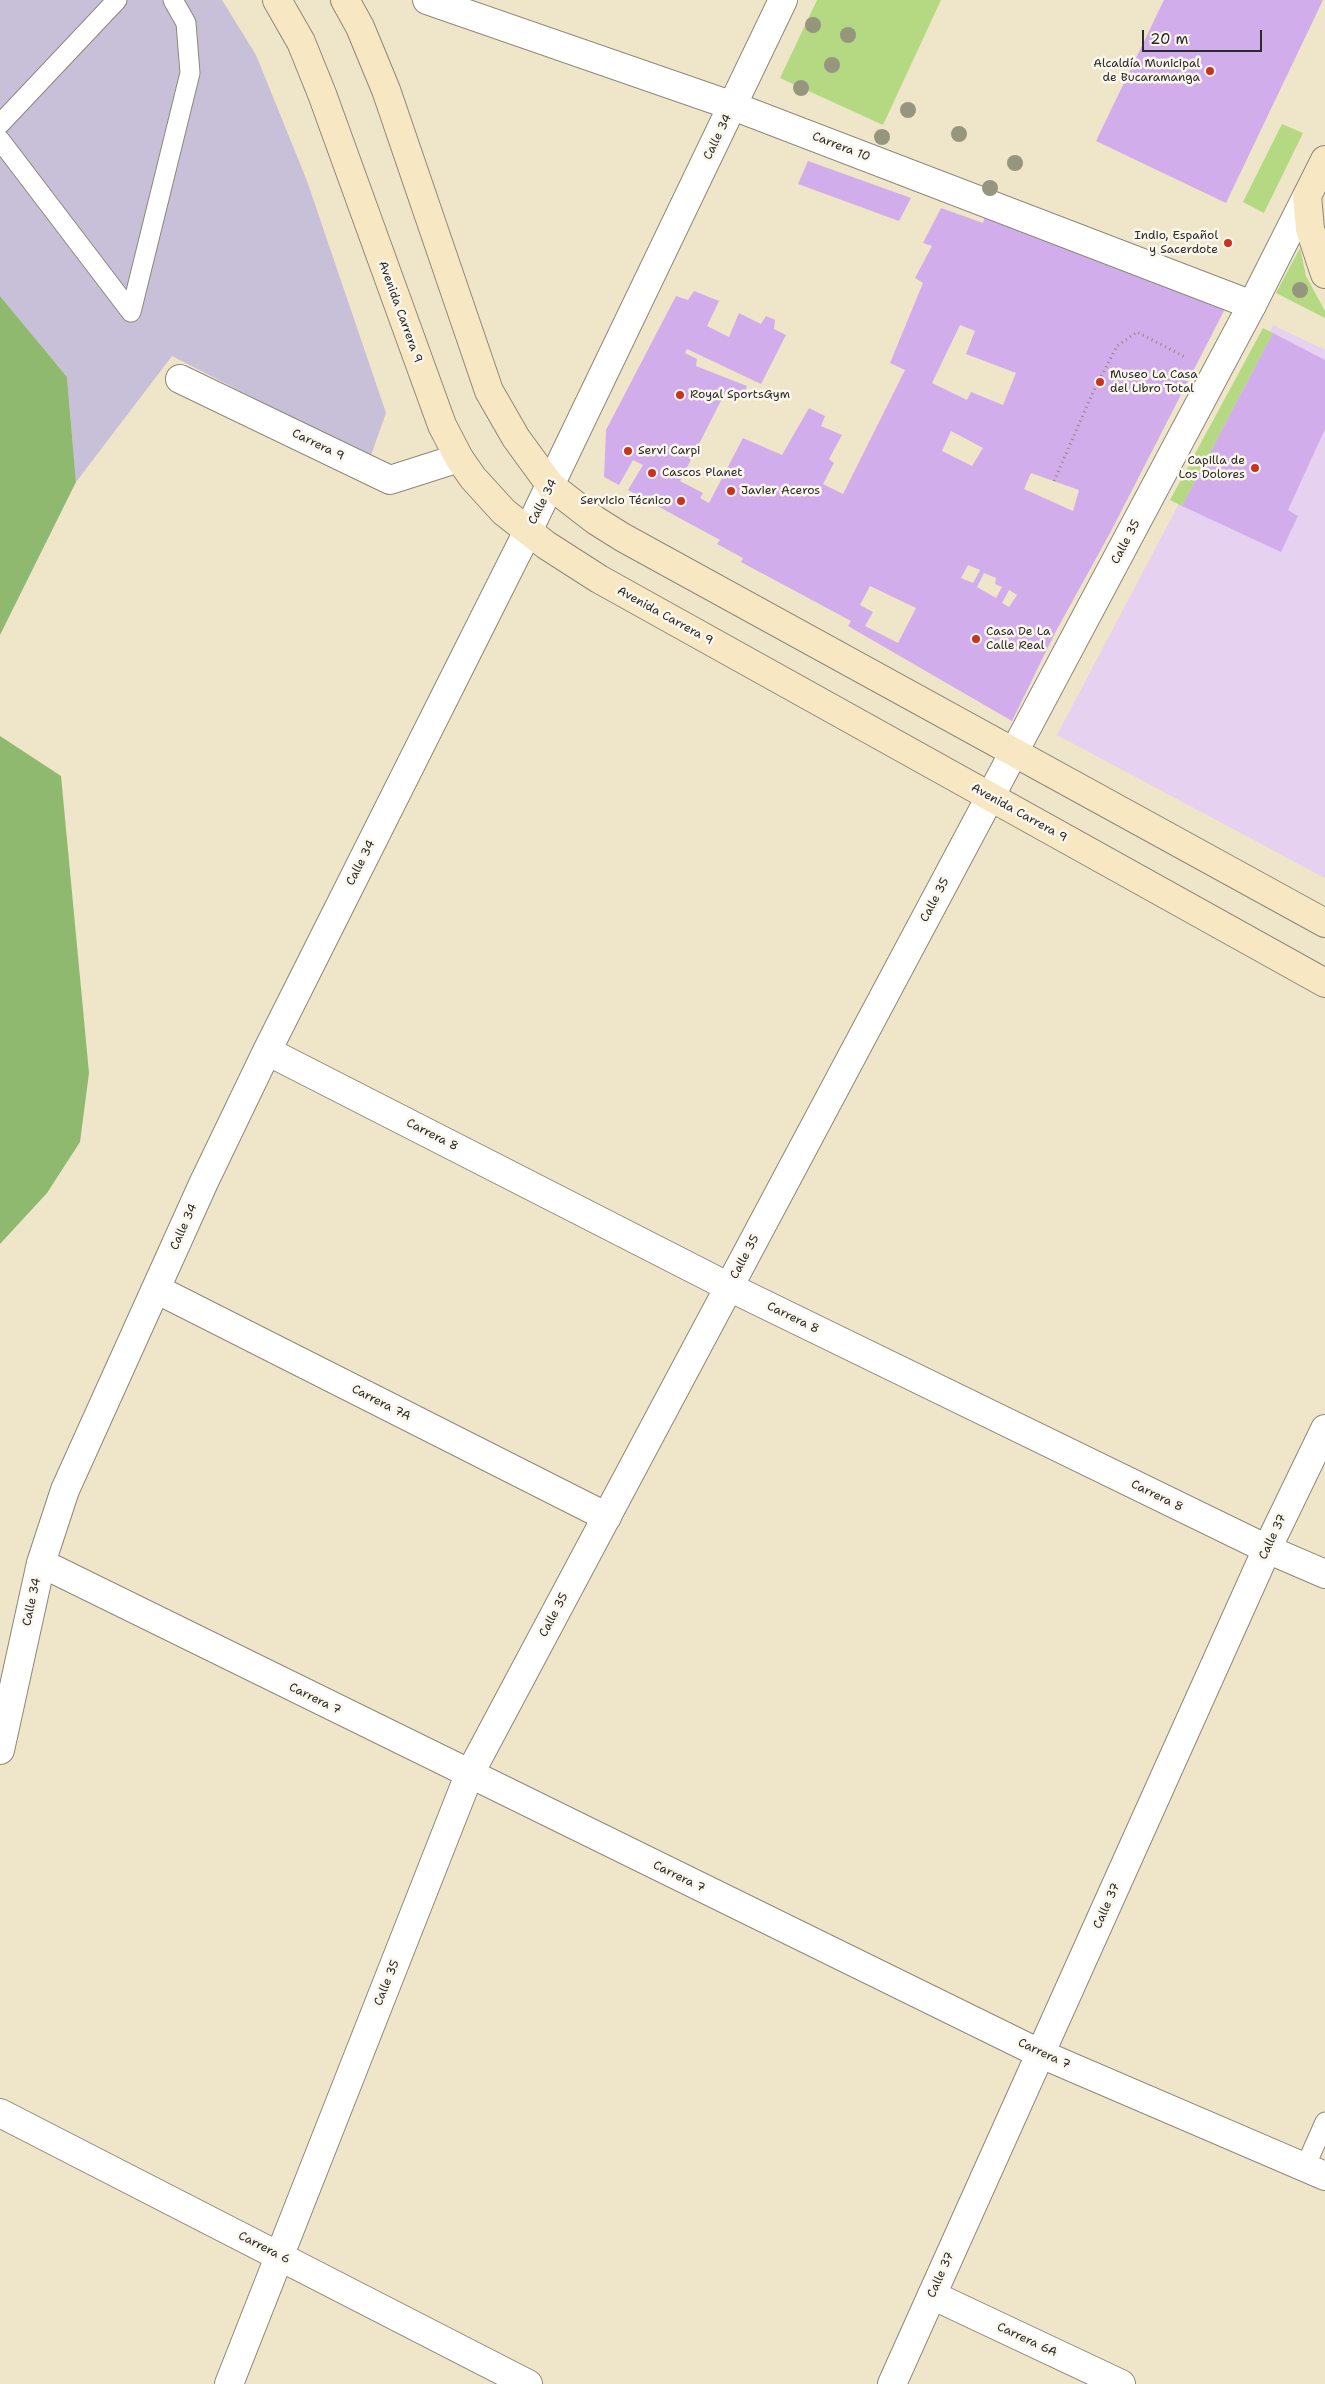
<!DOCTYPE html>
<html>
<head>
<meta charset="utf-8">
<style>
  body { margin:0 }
  #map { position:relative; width:1325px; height:2384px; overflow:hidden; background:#efe5c8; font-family:"Shantell Sans",sans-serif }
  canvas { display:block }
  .scale { position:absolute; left:1142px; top:30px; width:120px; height:22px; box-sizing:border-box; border:2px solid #2b2b2b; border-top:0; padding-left:6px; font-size:15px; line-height:18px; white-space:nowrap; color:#2b2b2b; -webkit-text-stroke:4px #fbf7ec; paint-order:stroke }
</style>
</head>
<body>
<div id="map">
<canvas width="1325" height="2384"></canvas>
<div class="scale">20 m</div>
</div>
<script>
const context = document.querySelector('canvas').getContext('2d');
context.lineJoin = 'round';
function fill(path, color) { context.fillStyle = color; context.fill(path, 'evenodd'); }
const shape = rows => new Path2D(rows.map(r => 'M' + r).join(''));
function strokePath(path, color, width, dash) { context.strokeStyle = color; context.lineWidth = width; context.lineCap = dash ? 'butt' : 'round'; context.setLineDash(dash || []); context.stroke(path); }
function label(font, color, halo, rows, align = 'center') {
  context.font = font + ' "Shantell Sans",sans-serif'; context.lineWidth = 5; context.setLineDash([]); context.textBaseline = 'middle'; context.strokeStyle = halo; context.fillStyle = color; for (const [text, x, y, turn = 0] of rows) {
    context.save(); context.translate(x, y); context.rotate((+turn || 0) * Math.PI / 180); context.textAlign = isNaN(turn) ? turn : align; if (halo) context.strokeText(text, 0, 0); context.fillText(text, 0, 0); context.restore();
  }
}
const built = shape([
  [1273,325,1325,350,1325,878,1057,735]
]);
const industrial = shape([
  [0,0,222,0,256,55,307,181,386,413,370,458,172,356,76,482,67,377,0,296]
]);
const green = shape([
  [817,0,941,0,883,125,780,78],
  [1282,124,1303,133,1264,213,1243,202],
  [1300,248,1306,276,1325,311,1325,318,1276,293],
  [1263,328,1273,333,1182,506,1170,500]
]);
const forest = shape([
  [0,296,67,377,76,482,0,635],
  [0,736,61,776,89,1073,80,1142,47,1193,0,1244]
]);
const building = shape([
  [1164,0,1323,0,1226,203,1096,141],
  [808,161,911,198,899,221,798,184],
  [941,208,983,223,985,216,1227,305,1110,533,1056,631,1012,721,848,626,851,621,741,562,743,558,717,544,720,540,628,490,643,465,633,460,619,485,604,477,606,430,676,296,688,300,694,291,719,301,707,326,729,337,739,313,761,324,766,316,775,320,774,329,786,335,761,384,687,349,685,353,697,359,696,366,747,386,743,398,726,391,680,481,703,493,700,498,709,503,743,438,782,455,809,408,825,416,821,426,842,435,829,459,834,463,823,484,843,494,905,370,890,363,923,283,915,278,932,246,923,243],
  [960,325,975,331,966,354,1016,373,1003,405,971,392,967,400,932,383],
  [951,431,983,448,972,466,942,451],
  [1031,473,1079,490,1073,511,1024,489],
  [968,565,980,570,973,583,961,578],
  [984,573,996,578,995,584,1002,587,996,598,977,587],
  [870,586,916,608,898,643,865,626,873,612,860,605],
  [1009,590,1017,595,1009,607,1002,603],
  [1273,333,1325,360,1325,429,1288,510,1298,516,1281,552,1182,506]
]);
const path = shape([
  [1054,481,1094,390,1117,346,1137,332,1185,357]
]);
const service = shape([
  [0,124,117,0],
  [0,140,131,312],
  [131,312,190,73,186,23,173,0],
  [1305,2167,1325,2122]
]);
const minor = shape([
  [427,0,733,106,1252,305],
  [180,379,390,480,459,458],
  [267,1051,729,1287,1267,1549,1325,1574],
  [156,1289,607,1517],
  [41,1563,1041,2054,1325,2176],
  [0,1750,41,1563,65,1490,204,1182,267,1051,528,531],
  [0,2113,528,2384],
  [932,2295,1121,2384]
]);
const tertiary = shape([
  [528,531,783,0],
  [229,2384,469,1775,1014,752,1252,305,1307,196],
  [892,2384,1267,1549,1325,1429]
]);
const secondary = shape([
  [277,0,301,42,322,94,442,425,459,458,473,478,504,512,546,545,599,579,1325,983],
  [345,0,360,27,386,90,489,391,516,438,551,486,595,520,622,537,1325,923],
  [1325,160,1307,196,1310,229,1325,274]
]);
const trees = [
  [813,25],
  [848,35],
  [832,65],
  [801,88],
  [908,110],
  [959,134],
  [882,137],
  [1015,163],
  [990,188],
  [1300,290]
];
const markers = [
  [1210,71,5,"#c8321e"],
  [1228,243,5,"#c8321e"],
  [1100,382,5,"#c8321e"],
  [680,395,5,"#c8321e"],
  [628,451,5,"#c8321e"],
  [1255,468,5,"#c8321e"],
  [652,473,5,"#c8321e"],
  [731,491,5,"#c8321e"],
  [681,501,5,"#c8321e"],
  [976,639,5,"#c8321e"]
];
const poiNames = [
  ["Alcaldía Municipal",1200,64,"right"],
  ["de Bucaramanga",1200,78,"right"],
  ["Indio, Español",1218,236,"right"],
  ["y Sacerdote",1218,250,"right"],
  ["Museo La Casa",1110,375],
  ["del Libro Total",1110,389],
  ["Royal SportsGym",690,395],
  ["Servi Carpi",638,451],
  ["Capilla de",1245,461,"right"],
  ["Los Dolores",1245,475,"right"],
  ["Cascos Planet",662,473],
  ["Javier Aceros",741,491],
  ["Servicio Técnico",671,501,"right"],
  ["Casa De La",986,632],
  ["Calle Real",986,646]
];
const streetNames = [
  ["Calle 34",718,137,-64],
  ["Carrera 10",841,147,21],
  ["Avenida Carrera 9",400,312,70],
  ["Carrera 9",318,445,26],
  ["Calle 34",543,502,-63],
  ["Calle 35",1126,542,-62],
  ["Avenida Carrera 9",665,616,29],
  ["Avenida Carrera 9",1019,813,29],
  ["Calle 34",361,863,-63],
  ["Calle 35",935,900,-62],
  ["Carrera 8",432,1135,27],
  ["Calle 34",184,1227,-66],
  ["Calle 35",745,1257,-62],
  ["Carrera 8",793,1318,26],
  ["Carrera 7A",381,1403,27],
  ["Carrera 8",1157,1496,26],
  ["Calle 37",1273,1537,-65],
  ["Calle 34",32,1602,-78],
  ["Calle 35",554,1615,-62],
  ["Carrera 7",315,1699,26],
  ["Carrera 7",679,1877,26],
  ["Calle 37",1107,1906,-66],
  ["Calle 35",387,1983,-68],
  ["Carrera 7",1044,2054,25],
  ["Carrera 6",264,2248,27],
  ["Calle 37",941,2275,-66],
  ["Carrera 6A",1027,2340,25]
];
fill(built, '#e6d2f0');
fill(industrial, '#c8bfd8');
fill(green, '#b5d982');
fill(forest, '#90b970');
fill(building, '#d2adec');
strokePath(service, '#8d887a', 21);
strokePath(minor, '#8d887a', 30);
strokePath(tertiary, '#8d887a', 30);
strokePath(secondary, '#8d887a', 30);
strokePath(path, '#8d887a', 3, [1, 4]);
strokePath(service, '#fff', 19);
strokePath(minor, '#fff', 28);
strokePath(tertiary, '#fff', 28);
strokePath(secondary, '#f7e8c3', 28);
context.fillStyle = '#96967e';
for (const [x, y] of trees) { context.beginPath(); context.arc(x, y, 8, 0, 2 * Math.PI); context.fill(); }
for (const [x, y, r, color] of markers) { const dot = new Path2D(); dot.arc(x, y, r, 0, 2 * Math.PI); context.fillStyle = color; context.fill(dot); strokePath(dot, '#fbf7ec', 2); }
label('12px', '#2b2b2b', '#fbf7ec', poiNames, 'left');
label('12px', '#2b2b2b', '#fbf7ec', streetNames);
</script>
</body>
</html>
